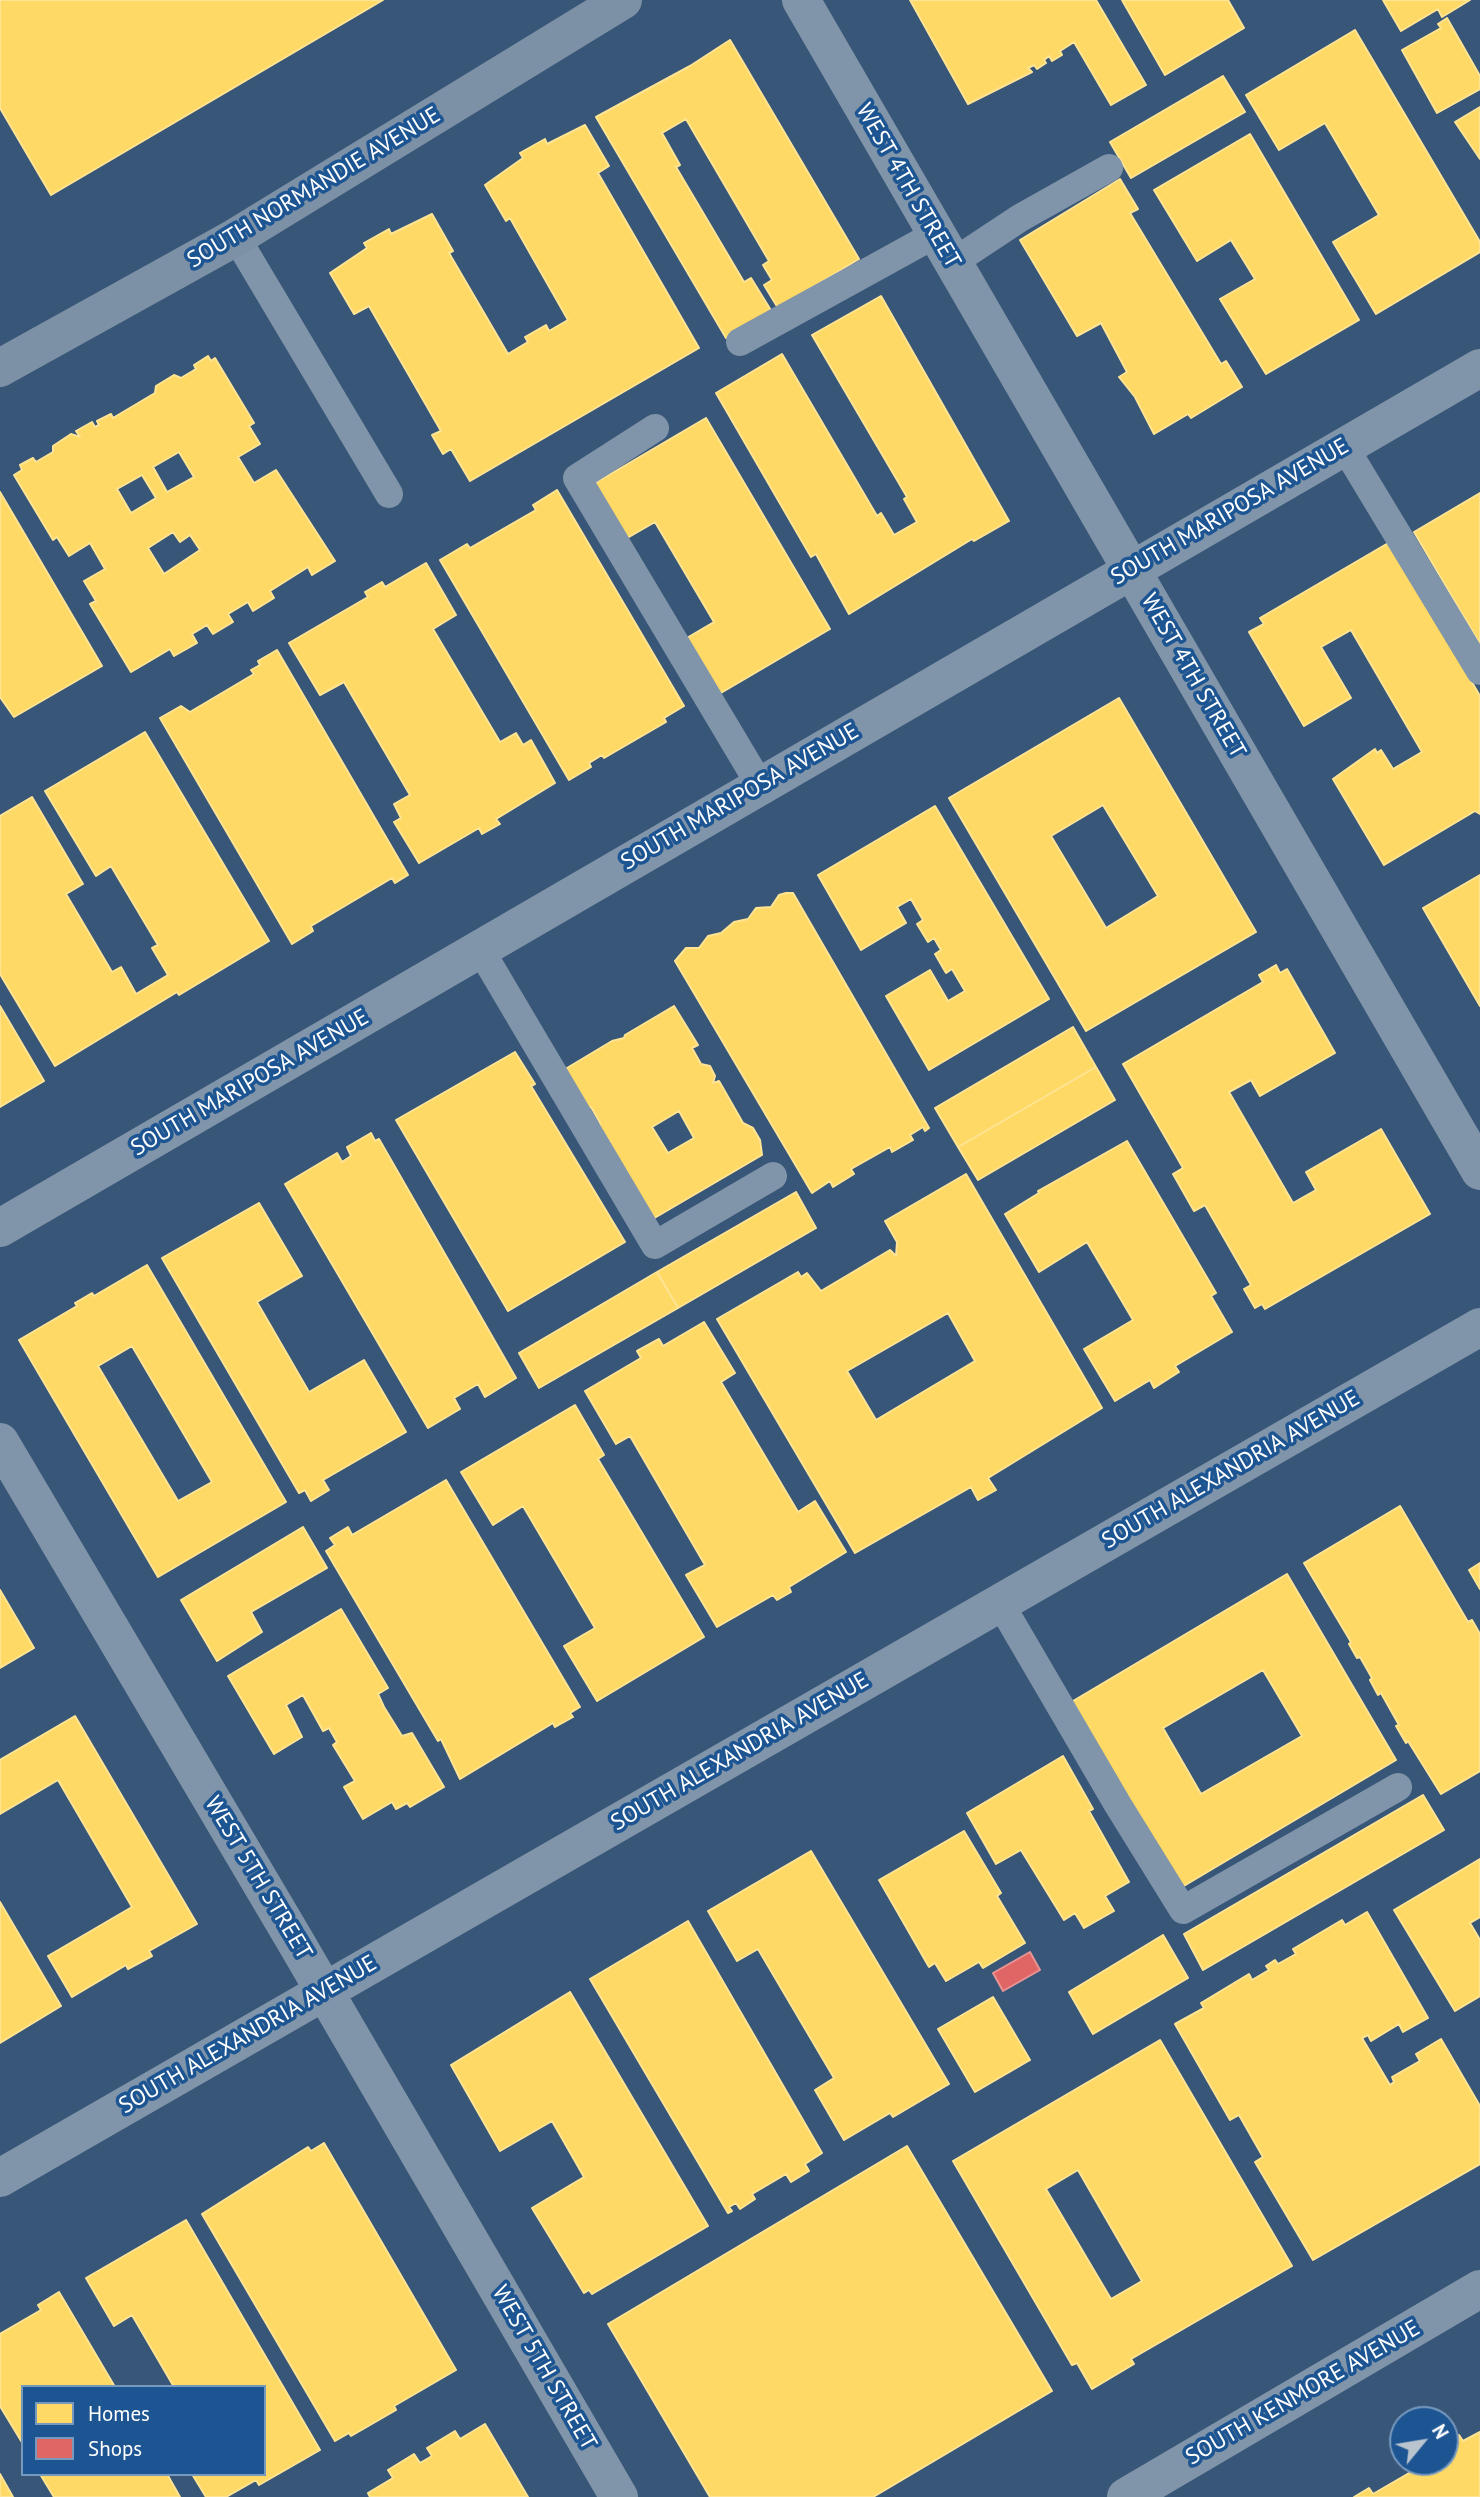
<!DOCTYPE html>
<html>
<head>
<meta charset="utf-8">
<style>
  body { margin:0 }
  #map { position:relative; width:1480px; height:2497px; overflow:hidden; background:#385677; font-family:"PT Sans",sans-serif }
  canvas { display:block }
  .legend { position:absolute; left:21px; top:2385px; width:245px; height:91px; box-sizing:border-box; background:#1d5592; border:2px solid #7799be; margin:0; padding:9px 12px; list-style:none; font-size:21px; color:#fff }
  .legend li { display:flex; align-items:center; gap:14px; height:35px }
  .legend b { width:35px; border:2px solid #7799be }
  .north { position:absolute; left:1389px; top:2406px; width:70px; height:70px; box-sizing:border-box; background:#1d5592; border:2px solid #7799be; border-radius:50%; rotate:60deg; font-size:19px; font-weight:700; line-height:28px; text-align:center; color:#fff }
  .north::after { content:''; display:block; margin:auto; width:24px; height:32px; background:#b9c4cf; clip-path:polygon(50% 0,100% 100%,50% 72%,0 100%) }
</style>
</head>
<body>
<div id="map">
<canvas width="1480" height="2497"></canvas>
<ul class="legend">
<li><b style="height:19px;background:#ffd966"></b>Homes</li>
<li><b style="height:19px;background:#e06666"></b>Shops</li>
</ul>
<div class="north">N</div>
</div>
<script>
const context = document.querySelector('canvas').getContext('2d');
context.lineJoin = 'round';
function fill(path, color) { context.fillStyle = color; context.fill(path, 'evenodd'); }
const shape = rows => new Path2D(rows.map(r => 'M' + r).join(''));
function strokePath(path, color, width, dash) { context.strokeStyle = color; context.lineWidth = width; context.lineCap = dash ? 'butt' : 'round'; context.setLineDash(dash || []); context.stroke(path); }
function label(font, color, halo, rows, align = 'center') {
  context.font = font + ' "PT Sans",sans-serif'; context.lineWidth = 7; context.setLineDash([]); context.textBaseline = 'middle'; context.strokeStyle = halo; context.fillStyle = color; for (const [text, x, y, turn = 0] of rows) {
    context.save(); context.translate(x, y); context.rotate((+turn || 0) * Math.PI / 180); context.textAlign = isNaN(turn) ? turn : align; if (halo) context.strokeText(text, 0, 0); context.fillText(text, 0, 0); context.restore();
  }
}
const homes = shape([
  [0,0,383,0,51,195,0,108,0,0],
  [910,0,1096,0,1146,85,1111,105,1074,42,1060,51,1062,55,1052,61,1049,56,1044,60,1046,63,1037,69,1034,65,1028,68,1032,72,968,104,910,0],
  [1122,0,1228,0,1244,28,1165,75,1122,0],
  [1383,0,1470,0,1442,17,1438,9,1401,31,1383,0],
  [1447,18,1480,76,1480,89,1437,113,1402,50,1441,28,1438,24,1447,18],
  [1355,30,1480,242,1480,252,1376,314,1333,242,1379,215,1325,123,1279,150,1246,95,1355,30],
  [730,40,859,259,778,308,764,285,772,280,763,265,769,261,686,119,662,133,680,165,676,167,744,282,751,278,772,312,726,338,596,117,690,66,730,40],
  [1223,76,1245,112,1131,178,1110,142,1223,76],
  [1480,107,1480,159,1455,122,1480,107],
  [585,125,609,166,598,173,699,348,470,481,451,449,443,454,432,435,441,431,369,306,354,314,330,273,367,248,364,243,389,229,391,234,432,214,453,251,449,253,508,354,528,342,525,337,546,325,549,331,568,320,510,218,506,221,485,185,523,158,520,153,545,139,547,144,585,125],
  [1250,134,1359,320,1266,374,1220,299,1255,279,1231,240,1197,261,1154,190,1250,134],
  [1120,179,1138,209,1130,213,1221,364,1226,361,1242,387,1191,418,1188,414,1154,434,1135,397,1119,377,1127,372,1101,323,1077,336,1020,240,1120,179],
  [881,296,1009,521,974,541,972,539,849,614,816,554,811,557,716,393,782,354,877,516,881,513,894,535,917,522,904,499,907,497,812,335,881,296],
  [208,356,211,361,215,358,254,423,249,426,260,444,238,457,254,483,276,470,335,561,312,575,308,567,270,591,274,598,253,611,248,602,228,614,233,622,213,634,207,625,192,634,197,643,174,656,170,649,131,672,90,604,96,601,84,581,105,569,90,543,69,556,57,537,53,540,14,475,22,470,20,465,33,458,36,462,53,452,53,446,71,434,80,437,76,431,92,422,95,427,99,425,97,421,111,414,113,418,155,393,156,386,174,375,181,378,196,369,194,365,208,356],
  [179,452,194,477,167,492,153,467,179,452],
  [142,475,156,498,131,513,117,489,142,475],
  [173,532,180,542,190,535,200,550,164,574,148,548,173,532],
  [706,418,830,629,714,697,680,642,714,622,655,522,622,541,590,486,706,418],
  [557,490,684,706,664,718,666,722,604,758,602,755,589,763,591,767,569,780,440,560,467,544,470,548,536,510,533,505,557,490],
  [0,492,102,666,14,717,0,697,0,492],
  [1480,493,1480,644,1414,532,1480,493],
  [1390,542,1480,696,1480,814,1475,811,1384,865,1333,779,1375,749,1377,753,1381,750,1393,769,1422,752,1351,630,1321,647,1351,698,1304,726,1249,632,1264,624,1260,618,1390,542],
  [426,563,456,615,433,629,500,742,516,733,523,745,531,740,555,783,496,819,500,824,482,834,479,828,419,863,394,822,401,818,394,804,410,795,344,682,320,695,289,643,368,597,365,592,382,582,385,587,426,563],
  [277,650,408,875,395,883,392,878,311,926,313,931,292,944,160,718,181,706,190,712,254,674,251,670,260,665,258,661,277,650],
  [1119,698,1256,932,1086,1031,949,798,1119,698],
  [1103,805,1158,896,1106,928,1051,836,1103,805],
  [145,732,269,941,179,995,177,992,55,1066,0,974,0,816,32,797,83,884,66,894,112,972,121,967,136,994,168,975,152,948,158,945,111,866,96,876,45,791,145,732],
  [935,806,1049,999,929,1070,886,996,930,970,948,1001,965,991,952,969,946,973,935,954,941,950,934,938,928,942,917,924,923,920,911,899,897,907,906,923,861,950,818,875,935,806],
  [1480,875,1480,1006,1423,908,1480,875],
  [786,893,793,893,929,1128,925,1131,923,1127,910,1135,913,1140,892,1152,890,1147,851,1169,854,1174,833,1187,830,1181,812,1193,675,961,686,948,699,948,708,936,721,933,734,922,748,919,756,908,771,907,779,895,786,893],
  [1276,965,1280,973,1287,969,1335,1053,1260,1096,1251,1080,1229,1092,1293,1203,1316,1190,1306,1172,1381,1129,1430,1214,1265,1309,1262,1304,1255,1308,1244,1289,1251,1285,1205,1205,1194,1211,1173,1174,1183,1168,1123,1064,1263,982,1259,975,1276,965],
  [0,1006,44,1081,0,1107,0,1006],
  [674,1006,698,1045,692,1048,701,1064,710,1066,715,1076,713,1083,719,1081,743,1123,753,1128,760,1140,762,1155,651,1220,607,1147,611,1142,604,1140,599,1131,600,1123,591,1107,585,1110,562,1071,612,1041,624,1038,625,1035,674,1006],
  [679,1111,694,1138,668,1153,652,1127,679,1111],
  [1073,1027,1096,1067,958,1147,935,1108,1073,1027],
  [515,1052,535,1084,531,1086,625,1242,508,1311,396,1120,515,1052],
  [1096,1067,1115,1100,978,1180,958,1147,1096,1067],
  [371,1133,375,1141,379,1139,516,1378,485,1397,478,1384,454,1398,460,1409,428,1428,285,1184,337,1153,342,1162,351,1156,347,1147,371,1133],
  [1127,1141,1216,1293,1211,1296,1232,1332,1175,1366,1179,1372,1154,1388,1150,1380,1115,1401,1084,1349,1133,1320,1087,1242,1039,1272,1005,1214,1039,1193,1038,1191,1127,1141],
  [966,1174,1102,1408,988,1478,996,1490,978,1500,971,1487,855,1553,717,1319,798,1272,801,1277,807,1273,821,1291,890,1250,896,1256,897,1242,885,1221,966,1174],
  [948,1313,975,1361,876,1420,847,1371,948,1313],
  [796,1192,816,1228,678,1308,657,1272,796,1192],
  [259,1203,302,1276,257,1302,309,1392,364,1360,406,1432,323,1480,329,1490,311,1501,305,1490,299,1493,162,1258,259,1203],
  [147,1265,286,1502,158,1577,19,1340,77,1306,75,1303,92,1293,94,1296,147,1265],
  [132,1346,212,1482,178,1501,98,1366,132,1346],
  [657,1272,678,1308,539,1388,519,1353,657,1272],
  [704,1322,735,1373,721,1382,798,1512,815,1501,846,1552,789,1587,791,1592,777,1600,773,1595,717,1627,686,1575,705,1565,630,1436,616,1444,585,1391,641,1358,637,1351,659,1339,663,1346,704,1322],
  [575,1405,604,1455,598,1459,704,1637,597,1701,564,1646,595,1628,523,1506,493,1525,461,1472,575,1405],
  [446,1480,580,1707,570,1713,573,1717,555,1727,553,1723,460,1779,441,1739,438,1741,326,1551,335,1545,330,1538,348,1527,352,1535,446,1480],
  [1400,1506,1468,1622,1472,1620,1480,1634,1480,1771,1441,1794,1408,1741,1406,1743,1396,1726,1399,1725,1381,1693,1378,1695,1370,1680,1372,1678,1360,1657,1357,1658,1349,1644,1351,1642,1304,1563,1400,1506],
  [303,1527,327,1568,251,1612,262,1632,217,1661,181,1600,303,1527],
  [1480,1563,1480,1589,1469,1570,1480,1563],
  [1287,1574,1396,1760,1177,1890,1068,1704,1287,1574],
  [1263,1670,1302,1736,1201,1794,1163,1728,1263,1670],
  [0,1590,34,1648,0,1668,0,1590],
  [341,1609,388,1688,378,1694,384,1707,402,1736,412,1733,444,1787,410,1807,407,1803,396,1809,392,1802,363,1819,344,1787,355,1781,333,1745,337,1742,329,1728,323,1731,303,1695,286,1705,302,1737,274,1754,228,1676,341,1609],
  [75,1716,197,1924,149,1951,152,1956,128,1969,126,1965,72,1997,48,1956,132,1907,58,1780,0,1814,0,1760,75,1716],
  [1063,1756,1093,1809,1089,1811,1129,1882,1105,1896,1114,1911,1084,1928,1075,1913,1064,1920,1021,1850,996,1864,967,1813,1063,1756],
  [1423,1795,1444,1830,1203,1970,1184,1934,1423,1795],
  [964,1831,1001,1893,997,1896,1025,1943,983,1968,979,1962,946,1981,935,1963,929,1967,879,1880,964,1831],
  [811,1851,949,2084,893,2117,890,2113,844,2140,815,2090,834,2078,758,1949,737,1961,708,1911,811,1851],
  [1480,1859,1480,1917,1470,1923,1480,1940,1480,1996,1455,2011,1394,1910,1480,1859],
  [0,1902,61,2006,0,2043,0,1902],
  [1367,1912,1428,2018,1403,2032,1399,2024,1371,2041,1368,2035,1362,2038,1390,2085,1394,2082,1392,2077,1420,2061,1416,2054,1441,2039,1480,2106,1480,2164,1313,2260,1255,2162,1263,2157,1239,2115,1230,2120,1175,2024,1204,2008,1201,2003,1249,1974,1252,1980,1269,1970,1266,1966,1275,1960,1278,1964,1296,1954,1293,1949,1342,1920,1345,1925,1367,1912],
  [688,1921,822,2153,805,2164,809,2171,791,2182,786,2174,752,2194,755,2199,740,2209,736,2203,729,2207,732,2211,728,2213,590,1979,688,1921],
  [1163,1935,1188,1978,1093,2034,1069,1992,1163,1935],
  [570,1992,708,2226,592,2294,589,2290,584,2293,532,2208,584,2177,552,2121,500,2151,451,2065,570,1992],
  [993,1997,1030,2060,975,2092,938,2029,993,1997],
  [1160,2040,1292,2266,1131,2359,1134,2364,1092,2389,1077,2363,1072,2365,953,2161,1160,2040],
  [1078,2170,1142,2281,1111,2299,1046,2189,1078,2170],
  [324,2143,456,2370,394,2406,396,2410,351,2436,349,2433,335,2441,202,2214,308,2147,311,2151,324,2143],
  [907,2146,1052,2391,873,2497,710,2497,608,2324,907,2146],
  [186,2220,320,2450,259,2485,256,2480,226,2497,206,2497,192,2474,264,2474,264,2387,174,2387,132,2315,114,2326,86,2278,186,2220],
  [59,2292,115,2387,23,2387,23,2444,0,2406,0,2334,41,2310,38,2305,59,2292],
  [485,2424,528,2497,370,2497,368,2493,393,2478,388,2470,414,2454,420,2463,432,2456,427,2448,455,2431,460,2439,485,2424],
  [1480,2432,1480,2497,1354,2497,1369,2488,1373,2494,1416,2469,1412,2462,1445,2462,1445,2443,1459,2435,1463,2441,1480,2432],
  [0,2474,13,2497,0,2497,0,2474],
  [40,2474,167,2474,180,2497,54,2497,40,2474]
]);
const shops = shape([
  [1030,1952,1040,1970,1003,1991,993,1973,1030,1952]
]);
const lane = shape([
  [236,237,389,494],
  [952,263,1020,218,1109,168],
  [740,342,936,234],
  [655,428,577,478,760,785],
  [1344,446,1480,671],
  [480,949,655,1245,773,1176],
  [1000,1603,1118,1805,1183,1910,1398,1787]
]);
const street = shape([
  [801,0,1480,1171],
  [0,1228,1480,368],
  [0,1442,294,1939,619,2497],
  [0,2178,1480,1327],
  [1126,2497,1480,2289]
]);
const secondary = shape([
  [0,368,236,237,623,0]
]);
const streetNames = [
  ["WEST 4TH STREET",908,186,60],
  ["SOUTH NORMANDIE AVENUE",314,188,-31],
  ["SOUTH MARIPOSA AVENUE",1230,512,-30],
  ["WEST 4TH STREET",1193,676,60],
  ["SOUTH MARIPOSA AVENUE",740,797,-30],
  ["SOUTH MARIPOSA AVENUE",250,1083,-30],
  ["SOUTH ALEXANDRIA AVENUE",1231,1470,-30],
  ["SOUTH ALEXANDRIA AVENUE",740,1752,-30],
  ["WEST 5TH STREET",258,1878,59],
  ["SOUTH ALEXANDRIA AVENUE",248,2035,-30],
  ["WEST 5TH STREET",544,2368,60],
  ["SOUTH KENMORE AVENUE",1303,2393,-30]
];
fill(homes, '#ffd966');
strokePath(homes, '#ffe494', 2);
fill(shops, '#e06666');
strokePath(shops, '#e99494', 2);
strokePath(lane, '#8095aa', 28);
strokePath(street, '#8095aa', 38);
strokePath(secondary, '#7c90a6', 38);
label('23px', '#fff', '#1d5592', streetNames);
</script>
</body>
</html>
